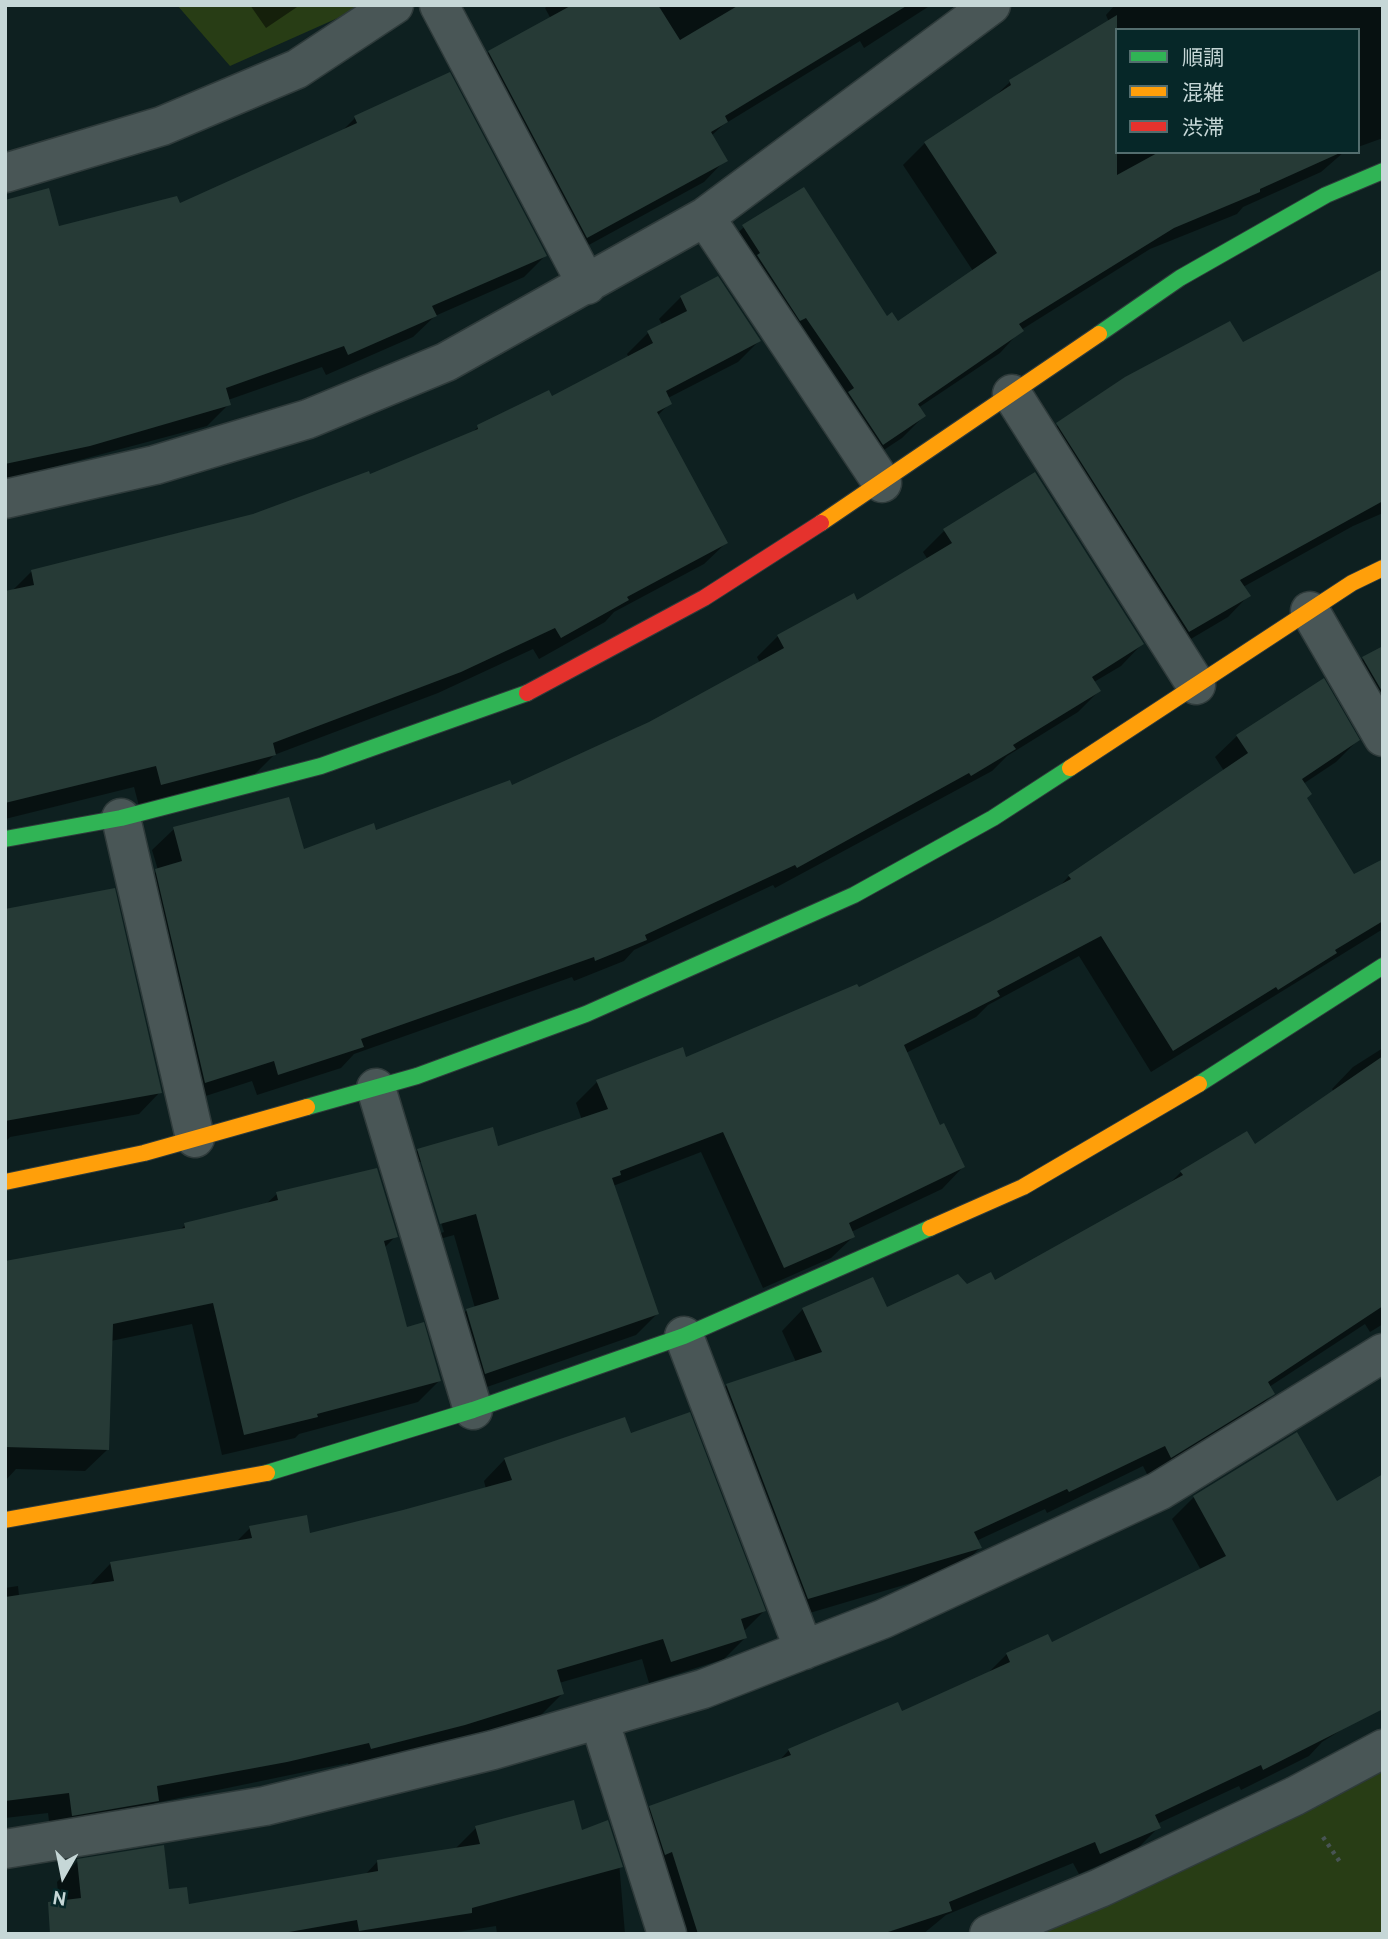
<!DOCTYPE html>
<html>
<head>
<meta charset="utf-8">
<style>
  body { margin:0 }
  #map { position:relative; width:1388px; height:1939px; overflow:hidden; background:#0e2020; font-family:Overpass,"Noto Sans JP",sans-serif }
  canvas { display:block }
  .frame { position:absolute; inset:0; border:7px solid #c6d7d7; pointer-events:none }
  .legend { position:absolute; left:1115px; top:28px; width:245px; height:126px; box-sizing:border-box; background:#062728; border:2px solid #536d6e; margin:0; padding:9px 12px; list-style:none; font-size:21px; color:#c6d7d7 }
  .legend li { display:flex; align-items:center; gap:14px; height:35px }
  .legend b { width:35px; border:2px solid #536d6e }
  .north { position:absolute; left:28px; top:1841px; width:70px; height:70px; -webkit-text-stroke:5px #062728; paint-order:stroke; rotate:189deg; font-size:19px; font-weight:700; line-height:28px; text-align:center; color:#c6d7d7 }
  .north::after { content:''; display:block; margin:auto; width:24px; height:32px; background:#c6d7d7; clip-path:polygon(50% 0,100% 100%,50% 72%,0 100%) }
</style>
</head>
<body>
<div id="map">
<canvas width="1388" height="1939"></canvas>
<div class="frame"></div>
<ul class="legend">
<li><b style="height:9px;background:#30b455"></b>順調</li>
<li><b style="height:9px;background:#ff9f0a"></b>混雑</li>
<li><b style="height:9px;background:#e5322d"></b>渋滞</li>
</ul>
<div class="north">N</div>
</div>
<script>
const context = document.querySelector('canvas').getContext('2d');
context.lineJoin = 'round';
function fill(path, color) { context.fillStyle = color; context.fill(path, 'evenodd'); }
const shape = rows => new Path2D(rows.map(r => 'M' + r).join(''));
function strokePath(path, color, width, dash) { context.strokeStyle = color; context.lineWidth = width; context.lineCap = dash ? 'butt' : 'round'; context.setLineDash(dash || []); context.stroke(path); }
const green = shape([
  [177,5,367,5,230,66],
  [1383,1764,1383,1934,1025,1934]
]);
const shadow = shape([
  [250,5,300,5,266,28],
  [548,5,931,5,864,48,860,41,723,125,711,136,725,160,704,182,565,258,468,74,489,52,551,19,545,8],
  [1115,5,1383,5,1383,138,1358,147,1358,30,1117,30,1117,152,1344,152,1321,172,1243,207,1237,214,1150,249,1021,330,1000,353,918,408,924,416,902,438,861,465,722,248,744,227,897,323,973,271,903,165,925,143,992,99,1010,82,1109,22,1106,15],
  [355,118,545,256,524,277,435,316,413,337,326,375,322,367,228,400,229,404,207,426,5,480,5,202,58,228,179,206,341,132],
  [1383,286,1383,513,1353,526,1243,587,1249,595,1228,617,1167,653,1036,446,1058,425],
  [681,297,759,341,738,362,668,398,670,403,657,416,726,543,704,564,614,612,605,622,539,659,533,649,438,693,274,755,253,776,139,806,134,787,5,819,5,593,11,592,31,572,253,515,369,476,471,434,478,427,551,399,629,358,627,354,648,333,663,326,659,319],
  [944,531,1142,644,1121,666,1094,682,1099,691,1078,712,1007,756,992,771,775,888,773,885,634,950,624,961,574,981,572,977,354,1054,341,1068,257,1095,252,1081,184,1103,135,892,158,870,152,850,174,829,303,851,375,832,511,788,650,723,760,663,757,657,778,636,857,602,928,560,923,552],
  [1383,649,1383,755,1341,680,1363,659],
  [1237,736,1358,740,1336,762,1303,784,1305,798,1354,876,1383,861,1383,929,1151,1072,1079,956,988,1005,976,1017,906,1053,939,1127,963,1167,942,1189,851,1232,853,1237,831,1258,763,1288,701,1152,613,1186,657,1314,636,1335,464,1395,445,1332,466,1311,475,1308,454,1235,418,1245,397,1172,418,1150,497,1148,582,1120,576,1103,597,1082,685,1059,858,989,1057,889,1069,876,1224,771,1215,757],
  [419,1162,423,1162,444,1232,441,1233],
  [5,911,160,1092,139,1114,10,1137,5,1142],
  [1383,1048,1383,1324,1370,1332,1365,1324,1269,1387,1273,1394,1251,1415,1149,1478,1143,1466,1047,1513,1045,1509,976,1541,980,1548,958,1569,786,1620,705,1407,727,1385,796,1362,782,1331,803,1309,886,1309,966,1286,994,1283,1168,1185,1181,1172,1254,1146,1334,1092,1332,1089,1353,1067],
  [277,1194,396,1236,384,1248,406,1329,439,1381,418,1402,299,1434,295,1438,222,1455,192,1324,111,1341,107,1450,85,1471,16,1469,5,1481,5,1263,178,1232,185,1225,265,1205],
  [630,1435,764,1611,743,1632,745,1638,724,1659,649,1683,642,1659,559,1683,562,1694,541,1715,442,1746,350,1770,348,1763,155,1803,135,1822,51,1836,48,1813,5,1818,5,1588,18,1586,19,1596,90,1585,111,1563,236,1542,250,1528,309,1536,486,1489,484,1481,505,1459],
  [1194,1497,1383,1704,1322,1742,1309,1756,1241,1790,1239,1786,1157,1824,1159,1827,1137,1849,1079,1874,1073,1863,946,1915,923,1934,662,1934,629,1829,650,1807,778,1762,789,1750,901,1713,986,1675,1007,1654,1051,1645,1201,1570,1172,1519],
  [476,1828,581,1832,619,1862,625,1934,497,1934,496,1926,445,1934,33,1934,62,1931,57,1882,78,1861,167,1891,188,1906,365,1875,377,1862,454,1850]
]);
const building = shape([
  [572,5,658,5,680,40,739,5,908,5,725,116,728,122,711,132,728,161,587,238,488,51],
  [1117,15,1117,175,1159,152,1342,152,1260,189,1260,192,1174,228,1019,324,1024,331,918,404,926,416,883,445,848,392,854,388,806,318,800,321,757,255,760,253,742,225,804,187,887,316,892,312,898,321,997,253,924,142,1011,85,1009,80],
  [450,72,547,256,432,306,437,316,348,355,344,346,226,388,231,405,90,446,5,464,5,200,49,188,59,226,177,196,180,203,357,123,354,116],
  [1383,269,1383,501,1240,580,1251,596,1189,632,1056,423,1125,377,1230,321,1243,342],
  [718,276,761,341,666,391,672,404,657,412,728,543,627,597,629,600,561,638,555,628,461,672,273,743,276,755,161,785,156,766,5,803,5,591,34,585,31,570,253,514,369,471,370,474,478,429,477,425,549,390,552,396,653,343,647,331,687,311,680,296],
  [1035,472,1144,644,1092,677,1101,691,1013,745,1016,749,971,776,969,773,797,868,795,865,645,935,647,940,595,961,594,957,361,1039,364,1047,278,1075,274,1061,205,1083,155,869,182,861,173,827,289,797,304,849,374,823,376,830,510,780,512,785,649,722,784,648,777,635,854,593,857,600,952,543,943,529],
  [1383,646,1383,693,1362,657],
  [1324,678,1360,740,1302,779,1312,794,1307,798,1354,874,1383,859,1383,921,1335,950,1337,953,1278,990,1276,987,1173,1051,1101,936,997,991,1000,996,904,1045,940,1125,944,1123,965,1167,849,1223,855,1237,784,1268,723,1132,620,1171,621,1175,612,1178,659,1314,485,1374,466,1309,499,1299,476,1214,440,1224,417,1149,493,1127,498,1146,608,1109,596,1080,683,1047,686,1057,857,984,859,987,990,922,1071,879,1068,875,1248,753,1236,735],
  [115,888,162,1093,5,1121,5,909],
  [1383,1056,1383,1306,1268,1382,1275,1394,1171,1458,1165,1446,1069,1492,1067,1489,974,1532,982,1548,808,1599,726,1384,822,1352,802,1308,873,1277,887,1307,958,1274,967,1284,991,1272,995,1280,1183,1175,1180,1171,1247,1131,1255,1144],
  [377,1168,398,1237,384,1241,407,1327,424,1322,441,1381,317,1414,318,1417,244,1435,213,1303,113,1324,109,1450,5,1447,5,1261,185,1228,184,1223,278,1200,276,1192],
  [690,1412,766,1611,741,1619,747,1638,671,1662,663,1639,557,1670,564,1694,465,1725,371,1749,369,1743,287,1762,157,1786,159,1801,72,1816,69,1793,5,1801,5,1597,114,1581,110,1562,252,1538,249,1526,307,1515,310,1533,403,1510,512,1480,504,1458,625,1417,631,1433],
  [1297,1432,1337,1501,1383,1474,1383,1709,1263,1770,1261,1765,1155,1815,1161,1828,1100,1854,1095,1842,949,1902,952,1911,882,1934,698,1934,672,1852,665,1855,649,1806,791,1755,788,1749,898,1702,902,1711,1010,1662,1006,1653,1048,1634,1052,1642,1226,1556,1193,1496],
  [574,1800,582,1830,608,1820,623,1867,472,1908,472,1913,359,1931,357,1920,278,1934,50,1934,48,1902,81,1898,77,1859,164,1845,169,1889,187,1887,189,1904,378,1871,377,1860,480,1844,475,1826]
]);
const path = shape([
  [1323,1837,1342,1865]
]);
const street = shape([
  [439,5,587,285],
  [5,173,162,126,297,69,394,5],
  [705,217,882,483],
  [1012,394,1196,685],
  [5,499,155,465,308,419,446,362,705,217,991,5],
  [1310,611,1383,737],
  [121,818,195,1138],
  [376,1088,473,1410],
  [684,1336,804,1650],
  [599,1719,667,1934],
  [5,1849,265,1806,493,1750,703,1689,883,1619,1159,1491,1383,1353],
  [989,1934,1100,1888,1295,1796,1383,1749]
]);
const fast = shape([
  [1099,334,1180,278,1326,195,1383,171],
  [5,839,121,818,321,766,527,693],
  [1199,1084,1383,966],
  [307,1107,417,1076,586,1014,854,895,993,818,1070,768],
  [267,1473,473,1410,684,1336,930,1228]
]);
const slow = shape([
  [821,523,1099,334],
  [1070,768,1352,583,1383,568],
  [5,1182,144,1153,307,1107],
  [930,1228,1023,1187,1199,1084],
  [5,1520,267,1473]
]);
const jam = shape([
  [527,693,704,598,821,523]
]);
fill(green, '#283d15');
fill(shadow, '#0007');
fill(building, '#263a36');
strokePath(street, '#2f3b3b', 41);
strokePath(fast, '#2f3b3b', 18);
strokePath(slow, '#2f3b3b', 18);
strokePath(jam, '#2f3b3b', 18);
strokePath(path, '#485454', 4.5, [3.5, 5]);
strokePath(street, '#495656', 38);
strokePath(fast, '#30b455', 16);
strokePath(slow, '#ff9f0a', 16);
strokePath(jam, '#e5322d', 16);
</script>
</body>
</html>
